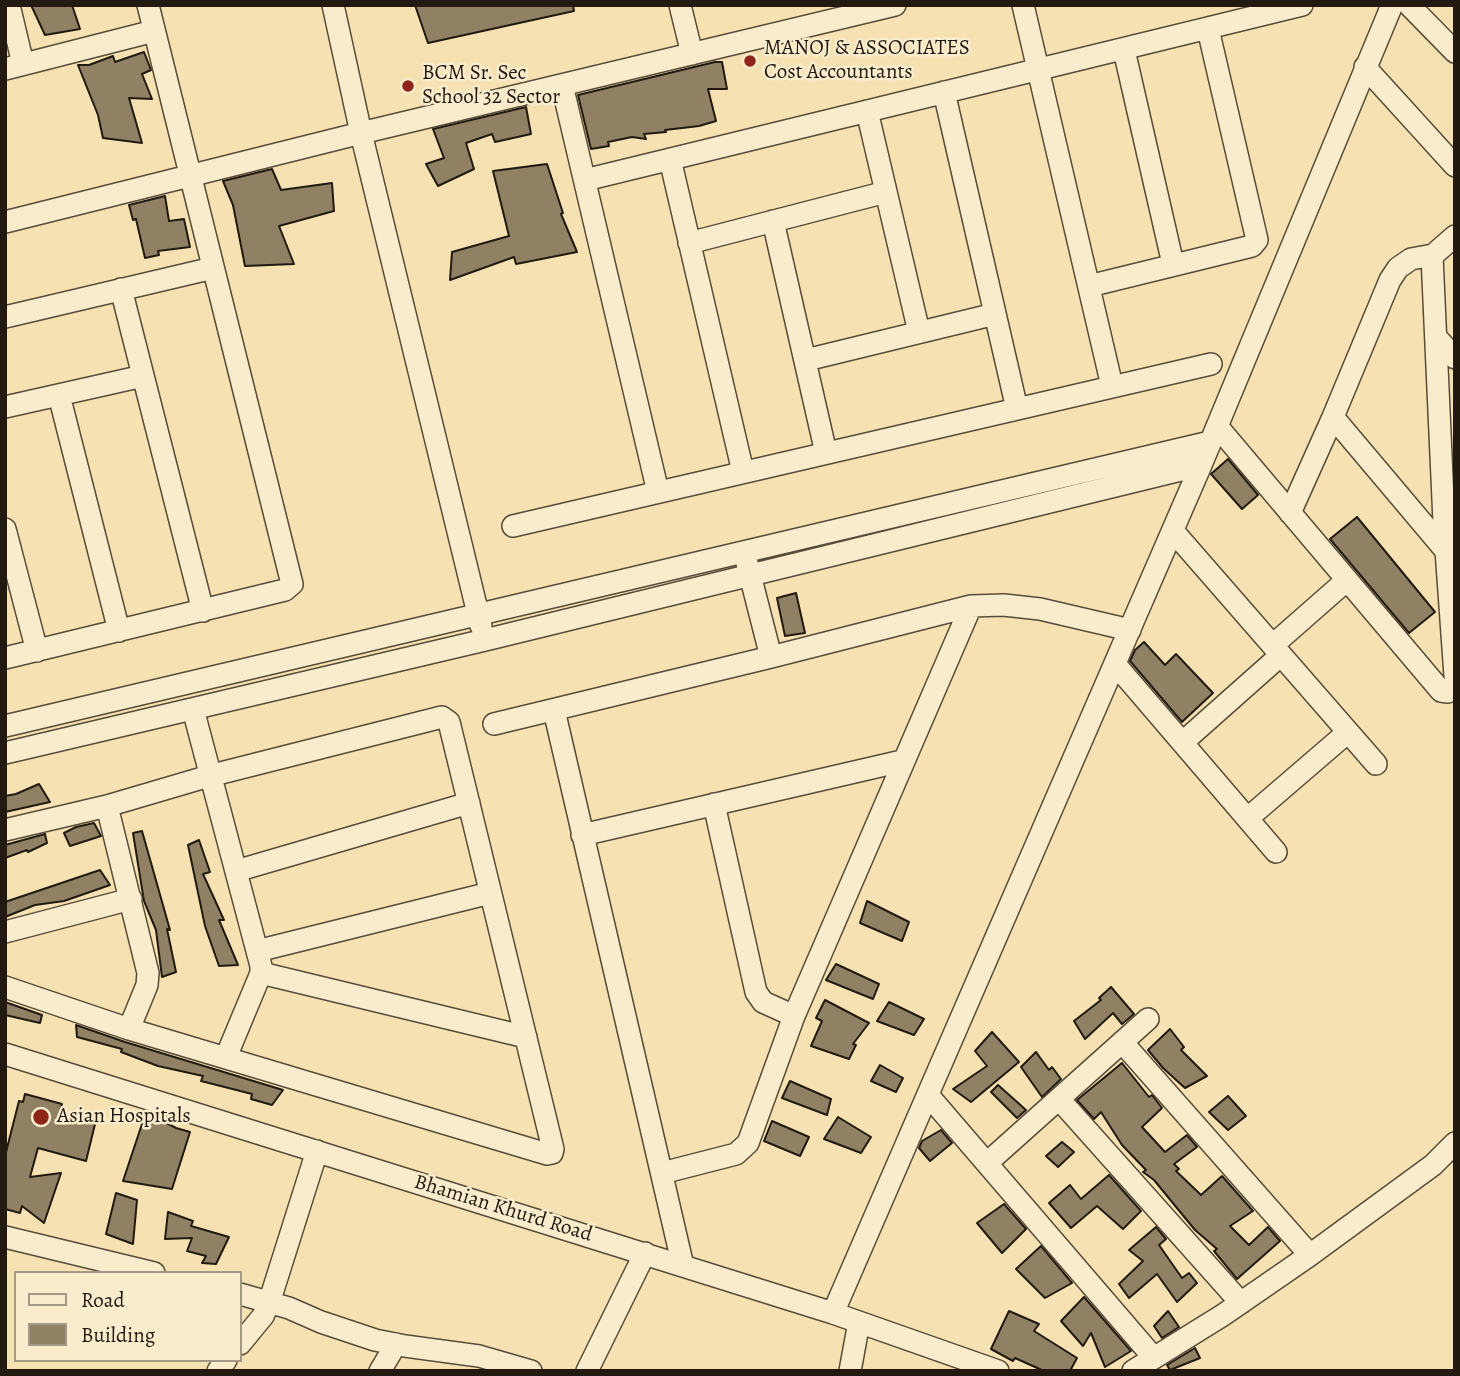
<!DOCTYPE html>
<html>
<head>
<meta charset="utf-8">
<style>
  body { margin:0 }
  #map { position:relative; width:1460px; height:1376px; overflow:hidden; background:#f6e1b2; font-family:Alegreya,serif }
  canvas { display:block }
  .frame { position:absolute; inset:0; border:7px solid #221a10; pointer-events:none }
  .legend { position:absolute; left:14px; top:1271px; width:228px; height:91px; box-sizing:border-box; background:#f9eccd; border:2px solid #a39881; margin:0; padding:9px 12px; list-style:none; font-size:21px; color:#221a10 }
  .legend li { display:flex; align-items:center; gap:14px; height:35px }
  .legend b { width:35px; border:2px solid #a39881 }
</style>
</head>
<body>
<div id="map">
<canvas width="1460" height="1376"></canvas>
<div class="frame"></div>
<ul class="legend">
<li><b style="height:9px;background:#f9eccd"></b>Road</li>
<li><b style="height:19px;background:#908164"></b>Building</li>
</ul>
</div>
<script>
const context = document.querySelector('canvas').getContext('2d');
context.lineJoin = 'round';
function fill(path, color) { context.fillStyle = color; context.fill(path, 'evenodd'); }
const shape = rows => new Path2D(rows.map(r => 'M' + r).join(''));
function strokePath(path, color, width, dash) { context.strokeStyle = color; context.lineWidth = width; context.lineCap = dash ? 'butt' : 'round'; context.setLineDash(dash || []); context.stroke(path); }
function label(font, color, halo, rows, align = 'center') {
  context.font = font + ' Alegreya,serif'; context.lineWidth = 5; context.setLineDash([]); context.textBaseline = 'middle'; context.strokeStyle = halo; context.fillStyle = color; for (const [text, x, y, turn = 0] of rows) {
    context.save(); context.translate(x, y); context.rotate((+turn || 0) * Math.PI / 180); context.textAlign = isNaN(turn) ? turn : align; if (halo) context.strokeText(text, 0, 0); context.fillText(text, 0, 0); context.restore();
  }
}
const building = shape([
  [31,5,72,5,80,29,45,35,31,5],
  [415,5,573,5,574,11,428,43,415,5],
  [144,52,151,70,142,74,152,99,129,98,142,143,103,138,98,115,78,65,89,65,113,56,115,62,144,52],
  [715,62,722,62,727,89,708,89,716,121,699,126,665,130,666,132,644,134,646,139,632,137,608,142,609,146,591,149,578,95,715,62],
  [526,107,531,134,495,142,492,134,466,143,474,169,438,186,426,164,444,158,433,129,526,107],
  [547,164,563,213,561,214,577,252,516,264,514,257,450,280,452,252,509,236,493,171,547,164],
  [272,169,281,190,332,183,334,211,279,226,294,264,245,266,233,205,223,181,272,169],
  [165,196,169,221,184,219,190,247,158,251,159,255,145,258,136,219,133,220,129,205,165,196],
  [1228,459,1258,495,1242,509,1211,474,1228,459],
  [1357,517,1435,612,1409,633,1330,539,1357,517],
  [796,593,805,633,785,636,777,598,796,593],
  [1144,642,1165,665,1176,654,1213,693,1182,722,1130,661,1135,650,1144,642],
  [39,784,50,802,5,812,5,796,16,794,39,784],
  [94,823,101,836,70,846,64,833,76,827,94,823],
  [142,831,170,930,167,929,176,972,162,977,156,930,144,901,133,833,142,831],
  [45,834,47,843,28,852,27,850,5,858,5,845,45,834],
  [199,840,210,872,203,874,224,920,219,920,238,965,219,966,205,926,188,845,199,840],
  [100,870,110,885,64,901,35,905,5,917,5,902,100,870],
  [867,901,909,922,902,941,860,923,867,901],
  [836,964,879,984,873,999,826,980,836,964],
  [1111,987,1134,1014,1122,1024,1113,1013,1085,1039,1074,1021,1101,1000,1099,998,1111,987],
  [825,1000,869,1023,853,1044,856,1045,849,1059,811,1046,822,1021,816,1018,825,1000],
  [5,1002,42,1015,40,1023,5,1015,5,1002],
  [889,1002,924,1019,914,1035,877,1021,889,1002],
  [76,1025,125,1042,283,1090,272,1105,251,1099,252,1094,201,1081,203,1076,158,1066,121,1052,122,1049,77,1037,76,1025],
  [1170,1029,1184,1047,1181,1050,1207,1076,1185,1088,1163,1068,1148,1050,1170,1029],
  [992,1032,1019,1062,971,1102,953,1089,987,1066,975,1051,992,1032],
  [1036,1052,1049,1070,1052,1067,1061,1079,1042,1097,1021,1067,1036,1052],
  [1122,1063,1149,1097,1152,1095,1162,1108,1142,1127,1165,1152,1187,1135,1197,1147,1174,1164,1179,1169,1176,1171,1201,1195,1222,1176,1253,1211,1230,1226,1249,1245,1268,1227,1280,1241,1237,1279,1214,1251,1217,1249,1195,1230,1154,1180,1143,1172,1146,1170,1122,1145,1101,1112,1094,1119,1077,1100,1122,1063],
  [880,1065,903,1078,896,1092,871,1081,880,1065],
  [790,1081,831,1099,827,1115,782,1098,790,1081],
  [998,1085,1026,1110,1017,1118,991,1092,998,1085],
  [25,1094,62,1104,59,1115,96,1120,86,1161,38,1148,30,1177,61,1173,44,1223,22,1206,20,1213,5,1209,5,1156,19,1101,23,1102,25,1094],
  [1228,1096,1246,1116,1228,1130,1209,1112,1228,1096],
  [146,1112,176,1128,190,1132,172,1189,123,1181,146,1112],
  [838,1117,871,1137,861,1153,824,1139,838,1117],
  [772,1121,809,1137,800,1156,764,1141,772,1121],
  [941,1130,952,1143,930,1161,919,1148,922,1141,941,1130],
  [1062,1142,1074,1152,1058,1167,1046,1156,1062,1142],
  [1109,1175,1141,1211,1123,1229,1097,1206,1071,1228,1049,1203,1070,1185,1081,1199,1109,1175],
  [116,1193,137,1200,133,1244,106,1234,116,1193],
  [1004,1204,1026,1229,1002,1253,977,1223,1004,1204],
  [168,1212,193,1221,191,1226,229,1237,216,1264,202,1263,206,1256,187,1251,192,1238,165,1239,168,1212],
  [1156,1227,1166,1239,1159,1245,1182,1278,1189,1273,1197,1283,1177,1302,1157,1274,1129,1298,1119,1284,1143,1261,1129,1250,1156,1227],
  [1041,1246,1072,1283,1045,1298,1016,1269,1041,1246],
  [1084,1297,1131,1351,1105,1367,1091,1333,1083,1346,1061,1321,1084,1297],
  [1009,1311,1039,1324,1034,1331,1077,1358,1070,1371,1044,1371,1015,1358,1013,1361,991,1349,1009,1311],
  [1168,1311,1179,1327,1162,1338,1154,1326,1168,1311],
  [1195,1348,1200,1358,1170,1370,1167,1365,1195,1348]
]);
const minor = shape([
  [9,5,23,64],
  [333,5,361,133,481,626],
  [680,5,692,54],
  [1023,5,1112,386],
  [1409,5,1455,52],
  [1124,50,1173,264],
  [1365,67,1455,166],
  [5,69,154,31],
  [562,85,658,492],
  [944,92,1017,409],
  [867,111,919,332],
  [670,159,743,472],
  [585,180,1302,5],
  [773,221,826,453],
  [5,222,361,133,895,5],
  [1455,236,1432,256,1444,522,1455,676],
  [689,243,886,192],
  [1089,286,1252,246,1257,240,1208,29],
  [121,289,203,611],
  [5,317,213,268],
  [1436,337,1455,358],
  [806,360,995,314],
  [59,395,119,631],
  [5,407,143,376],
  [1333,417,1446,551],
  [1217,426,1441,691,1448,692,1455,683],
  [1290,513,1333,417,1390,280,1398,268,1411,259,1433,255],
  [513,526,1211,364],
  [5,529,37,651],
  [1173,531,1376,764],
  [747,563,771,657],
  [971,606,1004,605,1040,609,1130,630],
  [1273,645,1347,580],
  [5,658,285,590,292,584,148,5],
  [1115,664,1276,852],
  [193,709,261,966,261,973,226,1057],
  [554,710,683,1266],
  [494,724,771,657,971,606,794,1016,748,1143,736,1154,662,1173],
  [5,726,1210,442],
  [1183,742,1281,655],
  [5,753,485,640,1201,465],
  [714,804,756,992,763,1002,794,1016],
  [107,806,148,973,147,985,129,1029],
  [1248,818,1348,732],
  [5,830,107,806,209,776,442,717,449,722,553,1149,552,1153,547,1154,129,1029,5,987],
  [582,835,902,761],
  [236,871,469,803],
  [5,932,131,899],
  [257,951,490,893],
  [261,973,526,1037],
  [1122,1042,1310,1255],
  [5,1054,833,1313,998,1371],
  [928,1095,1154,1358],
  [1059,1099,1241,1303],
  [987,1163,1148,1019],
  [5,1237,154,1273],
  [240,1294,289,1308,321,1322,375,1340,405,1346,479,1356,531,1371],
  [833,1313,1201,465,1392,5],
  [240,1344,263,1316,269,1303,317,1151],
  [218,1371,226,1360],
  [380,1371,396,1344],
  [587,1371,645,1253],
  [850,1371,859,1322],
  [1133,1371,1223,1315,1310,1255,1433,1165,1455,1143]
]);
const markers = [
  [750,61,7,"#8f2418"],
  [408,86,7,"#8f2418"],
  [41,1117,9,"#8f2418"]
];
const poiNames = [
  ["MANOJ & ASSOCIATES",764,49],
  ["Cost Accountants",764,73],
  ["BCM Sr. Sec",422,74],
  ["School 32 Sector",422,98],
  ["Asian Hospitals",57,1117]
];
const streetNames = [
  ["Bhamian Khurd Road",503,1209,17]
];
fill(building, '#908164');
strokePath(building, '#221a10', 2);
strokePath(minor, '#574c38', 24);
strokePath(minor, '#f9eccd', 21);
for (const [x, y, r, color] of markers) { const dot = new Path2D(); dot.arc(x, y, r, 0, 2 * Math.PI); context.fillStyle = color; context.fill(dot); strokePath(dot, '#f9eccd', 2.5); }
label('21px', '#221a10', '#f9eccd', poiNames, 'left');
label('21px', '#221a10', '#f9eccd', streetNames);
</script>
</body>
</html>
